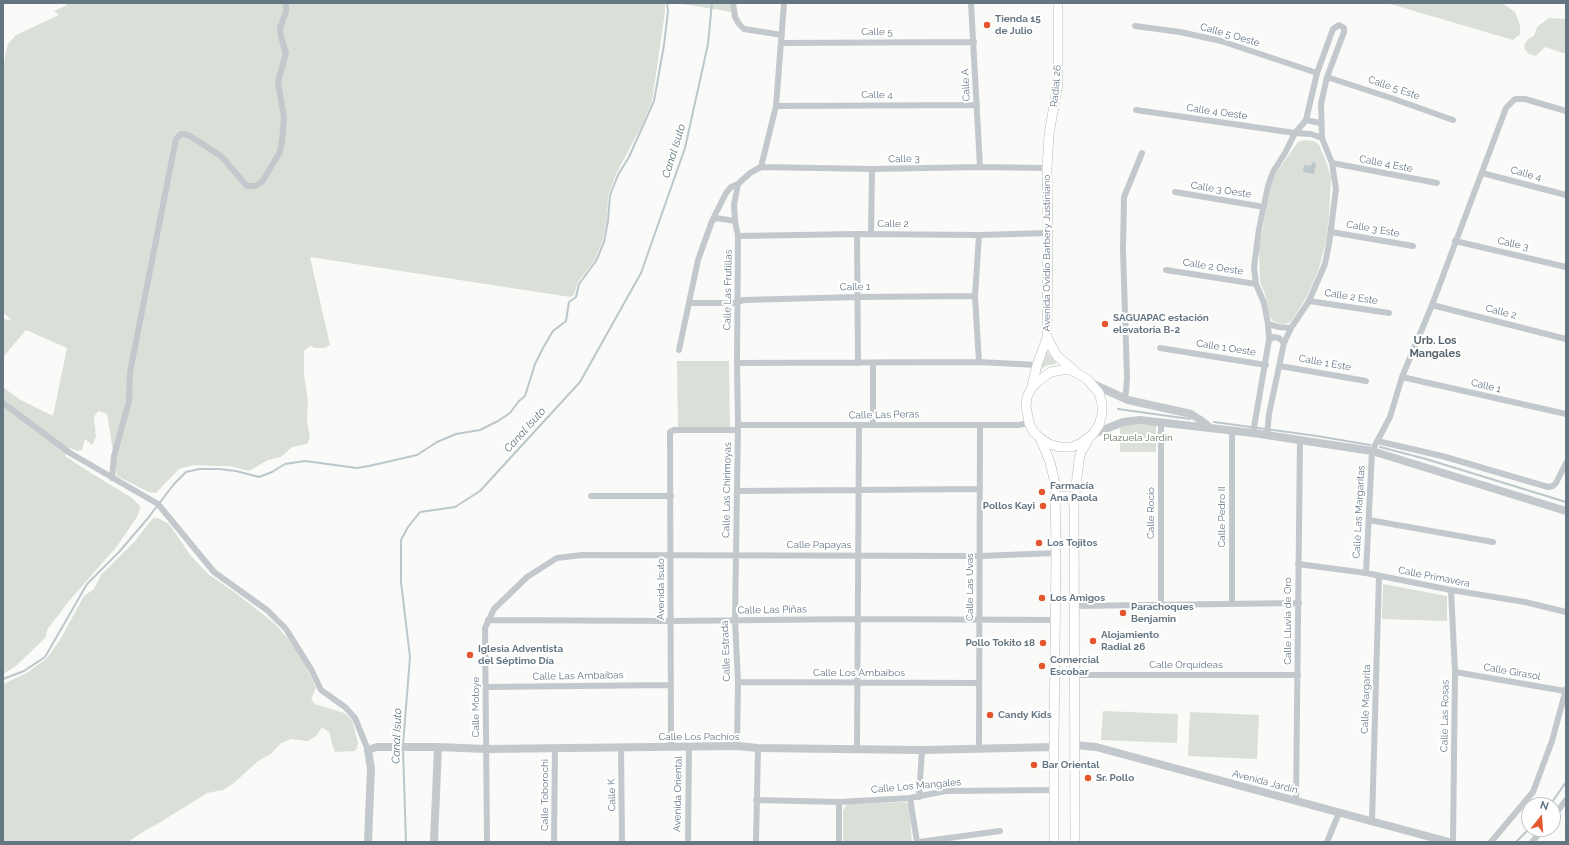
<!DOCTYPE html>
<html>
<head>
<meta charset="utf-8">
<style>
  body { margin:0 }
  #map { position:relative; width:1569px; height:845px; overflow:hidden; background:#fafaf8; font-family:Raleway,sans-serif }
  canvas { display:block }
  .frame { position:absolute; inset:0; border:4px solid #657683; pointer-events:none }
  .north { position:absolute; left:1521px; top:797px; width:40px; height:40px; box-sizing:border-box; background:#fff; border:1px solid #c1c8cd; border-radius:50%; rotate:17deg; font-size:11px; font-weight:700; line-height:16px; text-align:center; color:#657683 }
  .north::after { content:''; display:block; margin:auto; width:14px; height:18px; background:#e4572e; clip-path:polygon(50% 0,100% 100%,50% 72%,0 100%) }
</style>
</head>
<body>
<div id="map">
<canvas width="1569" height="845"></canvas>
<div class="frame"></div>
<div class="north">N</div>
</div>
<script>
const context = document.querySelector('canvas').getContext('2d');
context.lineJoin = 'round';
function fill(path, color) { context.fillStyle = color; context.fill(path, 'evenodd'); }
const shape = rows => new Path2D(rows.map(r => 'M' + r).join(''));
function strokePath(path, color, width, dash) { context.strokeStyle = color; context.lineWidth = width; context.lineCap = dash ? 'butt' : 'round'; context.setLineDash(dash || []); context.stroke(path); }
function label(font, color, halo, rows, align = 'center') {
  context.font = font + ' Raleway,sans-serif'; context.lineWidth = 4; context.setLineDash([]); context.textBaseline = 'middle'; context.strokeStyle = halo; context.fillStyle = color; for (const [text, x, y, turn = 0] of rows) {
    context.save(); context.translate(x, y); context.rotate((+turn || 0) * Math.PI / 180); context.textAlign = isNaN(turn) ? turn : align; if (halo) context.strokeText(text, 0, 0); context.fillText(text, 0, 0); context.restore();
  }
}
const green = shape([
  [67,3,665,3,665,12,652,101,641,127,616,174,608,196,607,221,602,242,594,261,578,282,574,295,570,297,310,257,330,345,324,348,316,348,310,346,304,351,304,375,308,401,307,421,310,438,307,444,292,447,281,457,268,460,249,471,230,466,218,466,194,465,179,469,156,493,149,492,117,476,107,414,98,411,94,417,96,437,92,445,85,439,82,450,77,451,68,447,65,456,91,473,132,498,140,506,140,509,137,517,118,545,69,601,47,630,46,637,16,666,3,674,3,387,19,399,53,416,67,348,26,330,4,356,3,362,3,319,11,320,3,312,3,74,5,55,8,44,16,35,59,15,54,11,67,5],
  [676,3,732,3,732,12],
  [1387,3,1502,3,1515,12,1520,25,1520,34,1513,40],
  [1549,18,1566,19,1566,54,1545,47,1536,56,1529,54,1525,50,1524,45,1528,39,1534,36,1537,27],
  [1304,140,1314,141,1319,145,1326,161,1331,178,1329,216,1326,242,1319,268,1312,285,1306,298,1292,320,1289,323,1282,324,1273,321,1270,317,1265,294,1260,282,1259,249,1270,189,1276,173,1298,142],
  [1046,350,1057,364,1048,365,1041,369],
  [677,361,729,361,730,428,678,429],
  [1127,424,1156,425,1156,452,1120,452,1120,426],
  [153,518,158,518,169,524,191,556,208,574,237,594,274,623,291,642,304,662,316,688,311,699,315,704,344,713,352,720,358,743,357,748,355,751,335,752,331,741,330,733,322,727,316,736,308,741,291,739,281,743,271,754,258,761,234,783,223,790,207,793,159,823,144,831,128,842,3,842,3,684,27,673,47,658,60,640,84,596,94,589,101,575,135,541],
  [1383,584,1447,596,1447,621,1382,619],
  [1103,711,1178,714,1177,743,1101,740],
  [1190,712,1259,715,1257,759,1188,756],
  [905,802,909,805,912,842,843,842,843,811,845,807,848,804]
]);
const water = shape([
  [1312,162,1316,163,1314,174,1303,172,1304,165,1311,166]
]);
const stream = shape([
  [1118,409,1190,419],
  [1214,422,1317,436,1370,445],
  [1380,447,1426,459,1566,502],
  [3,679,24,671,45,657,87,584,119,552,148,518,174,484,186,472,199,469,219,469,236,471,259,477,272,472,285,464,305,461,357,468,369,466,417,455,437,442,456,434,480,430,498,421,510,413,519,401,525,396,535,364,543,348,553,331,566,321,569,302,576,297,579,284,596,261,604,242,608,221,610,195,618,175,629,157,654,101,664,45,668,11,667,3],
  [403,745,410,657,401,582,401,540,408,527,420,512,455,507,480,491,580,382,641,273,685,148,708,44,712,3],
  [403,749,406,842],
  [1550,805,1566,782],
  [1516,842,1529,829]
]);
const minor = shape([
  [733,3,735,17,739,24,744,29,782,35],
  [971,3,980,167],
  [1135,26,1180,32,1221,41,1317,73],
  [781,43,974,42],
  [1327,77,1394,99,1453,120],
  [776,106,977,105],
  [1136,110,1295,133,1311,134,1322,138],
  [1306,120,1320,123],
  [1332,163,1437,183],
  [761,167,872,169,980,167,1047,168],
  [761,167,776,106,784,3],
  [1482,173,1566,195],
  [1175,192,1264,207],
  [713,219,726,193,731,187,738,184],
  [1331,232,1413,246],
  [857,234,858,363],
  [871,234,872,169],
  [738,236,857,234,979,235,1048,233],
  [1455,241,1566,267],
  [1166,270,1256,284],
  [1309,301,1389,313],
  [690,303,737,303,743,300,857,297,975,296],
  [1432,305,1566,339],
  [1268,324,1279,327,1291,328],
  [1269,340,1273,337,1279,338,1284,343],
  [1160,348,1266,365],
  [679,350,698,260,712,221,716,218,735,221],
  [979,362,975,296,979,235],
  [737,363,979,362,1037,365],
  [873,363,873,425],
  [1280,366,1366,381],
  [1402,377,1566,414],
  [1124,398,1126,392,1127,378,1123,249,1124,197,1142,153],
  [3,403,70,453,158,504,214,572,267,610,286,629,311,669,321,690,345,707,355,718,368,750],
  [1161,422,1161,604],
  [738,425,1018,425,1029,423],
  [1232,430,1232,603],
  [1253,433,1269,340,1268,324,1264,303,1256,284,1254,267,1259,229,1268,186,1273,172,1285,153,1295,133,1306,120,1317,73,1333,29,1339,25,1344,28,1344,32,1327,77,1321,104,1322,138,1332,163,1336,189,1329,244,1325,264,1309,301,1291,328,1284,343,1269,414,1267,435],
  [1377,441,1442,456,1548,487,1553,486,1556,483,1566,463],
  [112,478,114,456,129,401,130,372,176,139,181,134,184,134,190,136,221,156,247,186,255,186,262,182,280,152,282,141,284,117,278,82,286,53,281,37,280,28,286,12,286,3],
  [737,491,980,489],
  [591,496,671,496],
  [1369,520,1493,542],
  [1298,564,1366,573,1451,590,1525,602,1566,612],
  [1366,573,1372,451,1390,417,1402,377,1432,305,1506,108,1515,99,1525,99,1566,111],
  [1451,590,1455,672,1453,842],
  [1074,606,1299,603],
  [488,620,671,621,857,619,1056,620],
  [1455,672,1565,691],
  [1075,675,1298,675],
  [738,682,979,683],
  [486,687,670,685],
  [737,746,738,682,735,620,738,425,737,363,738,236,735,221,734,205,738,184,750,173,761,167],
  [671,747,670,432,674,430,738,430],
  [621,748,622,842],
  [857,748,859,426],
  [979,749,980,425],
  [919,797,922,750],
  [910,798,917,842],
  [756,800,839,802,910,798,946,791,1055,790],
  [1296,801,1300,440],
  [1553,817,1566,800],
  [1372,822,1379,576],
  [487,842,485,628,494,609,527,577,557,558,582,555,980,556,1056,553],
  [554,842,555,748],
  [688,842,689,747],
  [756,842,758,748],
  [839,842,839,802],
  [919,842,1000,831],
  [1327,842,1339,813],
  [1491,842,1533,792,1552,741,1566,689],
  [1532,842,1543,829]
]);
const tertiary = shape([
  [1093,384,1128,400,1191,414,1202,421,1210,428],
  [1093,434,1123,422,1140,420,1253,433,1372,451,1566,511],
  [1075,745,1096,747,1449,842],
  [368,842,371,769,368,750,377,747,438,747,486,749,737,746,758,748,922,750,1054,747],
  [434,842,438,747]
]);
const secondary = shape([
  [1047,338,1057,356,1074,370],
  [1032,386,1037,365,1047,338,1048,233,1047,168,1049,134,1058,83,1058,3],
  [1040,438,1049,444,1059,447,1072,447,1081,443,1093,434,1099,425,1102,414,1102,404,1099,393,1087,379,1071,370,1062,370,1051,372,1037,382,1031,389,1027,397,1026,406,1029,423,1033,431,1040,438,1050,462,1055,483,1056,553,1054,739,1054,842],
  [1056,500,1060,497,1066,496,1074,503],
  [1075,842,1074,503,1079,460,1081,452,1089,438]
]);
const markers = [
  [987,25,4,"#e4572e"],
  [1105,324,4,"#e4572e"],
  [1042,492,4,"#e4572e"],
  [1043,506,4,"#e4572e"],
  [1039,543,4,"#e4572e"],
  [1042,598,4,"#e4572e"],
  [1123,613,4,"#e4572e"],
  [1093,641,4,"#e4572e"],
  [1043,643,4,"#e4572e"],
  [470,655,4,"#e4572e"],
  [1042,666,4,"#e4572e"],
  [990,715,4,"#e4572e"],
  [1034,765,4,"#e4572e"],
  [1088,778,4,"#e4572e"]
];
const poiNames = [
  ["Tienda 15",995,19],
  ["de Julio",995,31],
  ["SAGUAPAC estación",1113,318],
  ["elevatoria B-2",1113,330],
  ["Farmacía",1050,486],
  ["Ana Paola",1050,498],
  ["Pollos Kayi",1035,506,"right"],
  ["Los Tojitos",1047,543],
  ["Los Amigos",1050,598],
  ["Parachoques",1131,607],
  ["Benjamin",1131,619],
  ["Alojamiento",1101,635],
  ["Radial 26",1101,647],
  ["Pollo Tokito 18",1035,643,"right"],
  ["Iglesia Adventista",478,649],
  ["del Séptimo Día",478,661],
  ["Comercial",1050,660],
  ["Escobar",1050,672],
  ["Candy Kids",998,715],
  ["Bar Oriental",1042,765],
  ["Sr. Pollo",1096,778]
];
const streetNames = [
  ["Calle 5",877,32],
  ["Calle 5 Oeste",1230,35,16],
  ["Calle A",966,85,-93],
  ["Radial 26",1056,86,-85],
  ["Calle 5 Este",1394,88,19],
  ["Calle 4",877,95],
  ["Calle 4 Oeste",1217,112,8],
  ["Calle 3",904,159,-1],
  ["Calle 4 Este",1386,164,11],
  ["Calle 4",1526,174,15],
  ["Calle 3 Oeste",1221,190,9],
  ["Calle 2",893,224],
  ["Calle 3 Este",1373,229,10],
  ["Calle 3",1513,244,13],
  ["Avenida Ovidio Barbery Justiniano",1047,253,-90],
  ["Calle 2 Oeste",1213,267,9],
  ["Calle 1",855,287,-1],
  ["Calle Las Frutillas",728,290,-89],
  ["Calle 2 Este",1351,297,9],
  ["Calle 2",1501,312,14],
  ["Calle 1 Oeste",1226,348,9],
  ["Calle 1 Este",1325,363,10],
  ["Calle 1",1486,386,13],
  ["Calle Las Peras",884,415,-1],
  ["Calle Las Chirimoyas",727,490,-89],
  ["Calle Las Margaritas",1359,512,-87],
  ["Calle Rocío",1151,513,-90],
  ["Calle Pedro II",1222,517,-90],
  ["Calle Papayas",819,545],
  ["Calle Primavera",1434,577,11],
  ["Calle Las Uvas",970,587,-90],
  ["Avenida Isuto",661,589,-90],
  ["Calle Las Piñas",772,610,-1],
  ["Calle Lluvia de Oro",1288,621,-90],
  ["Calle Estrada",726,651,-92],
  ["Calle Orquídeas",1186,665],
  ["Calle Girasol",1512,672,10],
  ["Calle Los Ambaibos",859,673],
  ["Calle Las Ambaibas",578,676,-1],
  ["Calle Margarita",1366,699,-88],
  ["Calle Motoye",476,707,-90],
  ["Calle Las Rosas",1445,716,-89],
  ["Calle Los Pachíos",699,737],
  ["Avenida Jardín",1265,782,15],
  ["Calle Los Mangales",916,786,-5],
  ["Avenida Oriental",678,794,-89],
  ["Calle Toborochi",545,795,-90],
  ["Calle K",612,795,-91]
];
const parkNames = [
  ["Plazuela Jardin",1138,438]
];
const waterNames = [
  ["Canal Isuto",674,151,-73],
  ["Canal Isuto",525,430,-48],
  ["Canal Isuto",397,736,-88]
];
const neighbourhoodNames = [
  ["Urb. Los",1435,341],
  ["Mangales",1435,354]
];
fill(green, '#dadfd7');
fill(water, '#bbc7cb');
strokePath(stream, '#bbc7cb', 2);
strokePath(secondary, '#b3babf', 10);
strokePath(minor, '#c3c8cc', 6);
strokePath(tertiary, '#c3c8cc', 8);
strokePath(secondary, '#fff', 9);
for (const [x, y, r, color] of markers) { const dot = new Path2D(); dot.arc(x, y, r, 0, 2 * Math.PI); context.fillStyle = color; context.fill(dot); strokePath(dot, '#fff', 1.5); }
label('bold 10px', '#657683', '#fff', poiNames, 'left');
label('10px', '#657683', '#fff', streetNames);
label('10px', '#687a64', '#fff', parkNames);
label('italic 11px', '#60757c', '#fff', waterNames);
label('bold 11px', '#57646e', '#fff', neighbourhoodNames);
</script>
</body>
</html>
